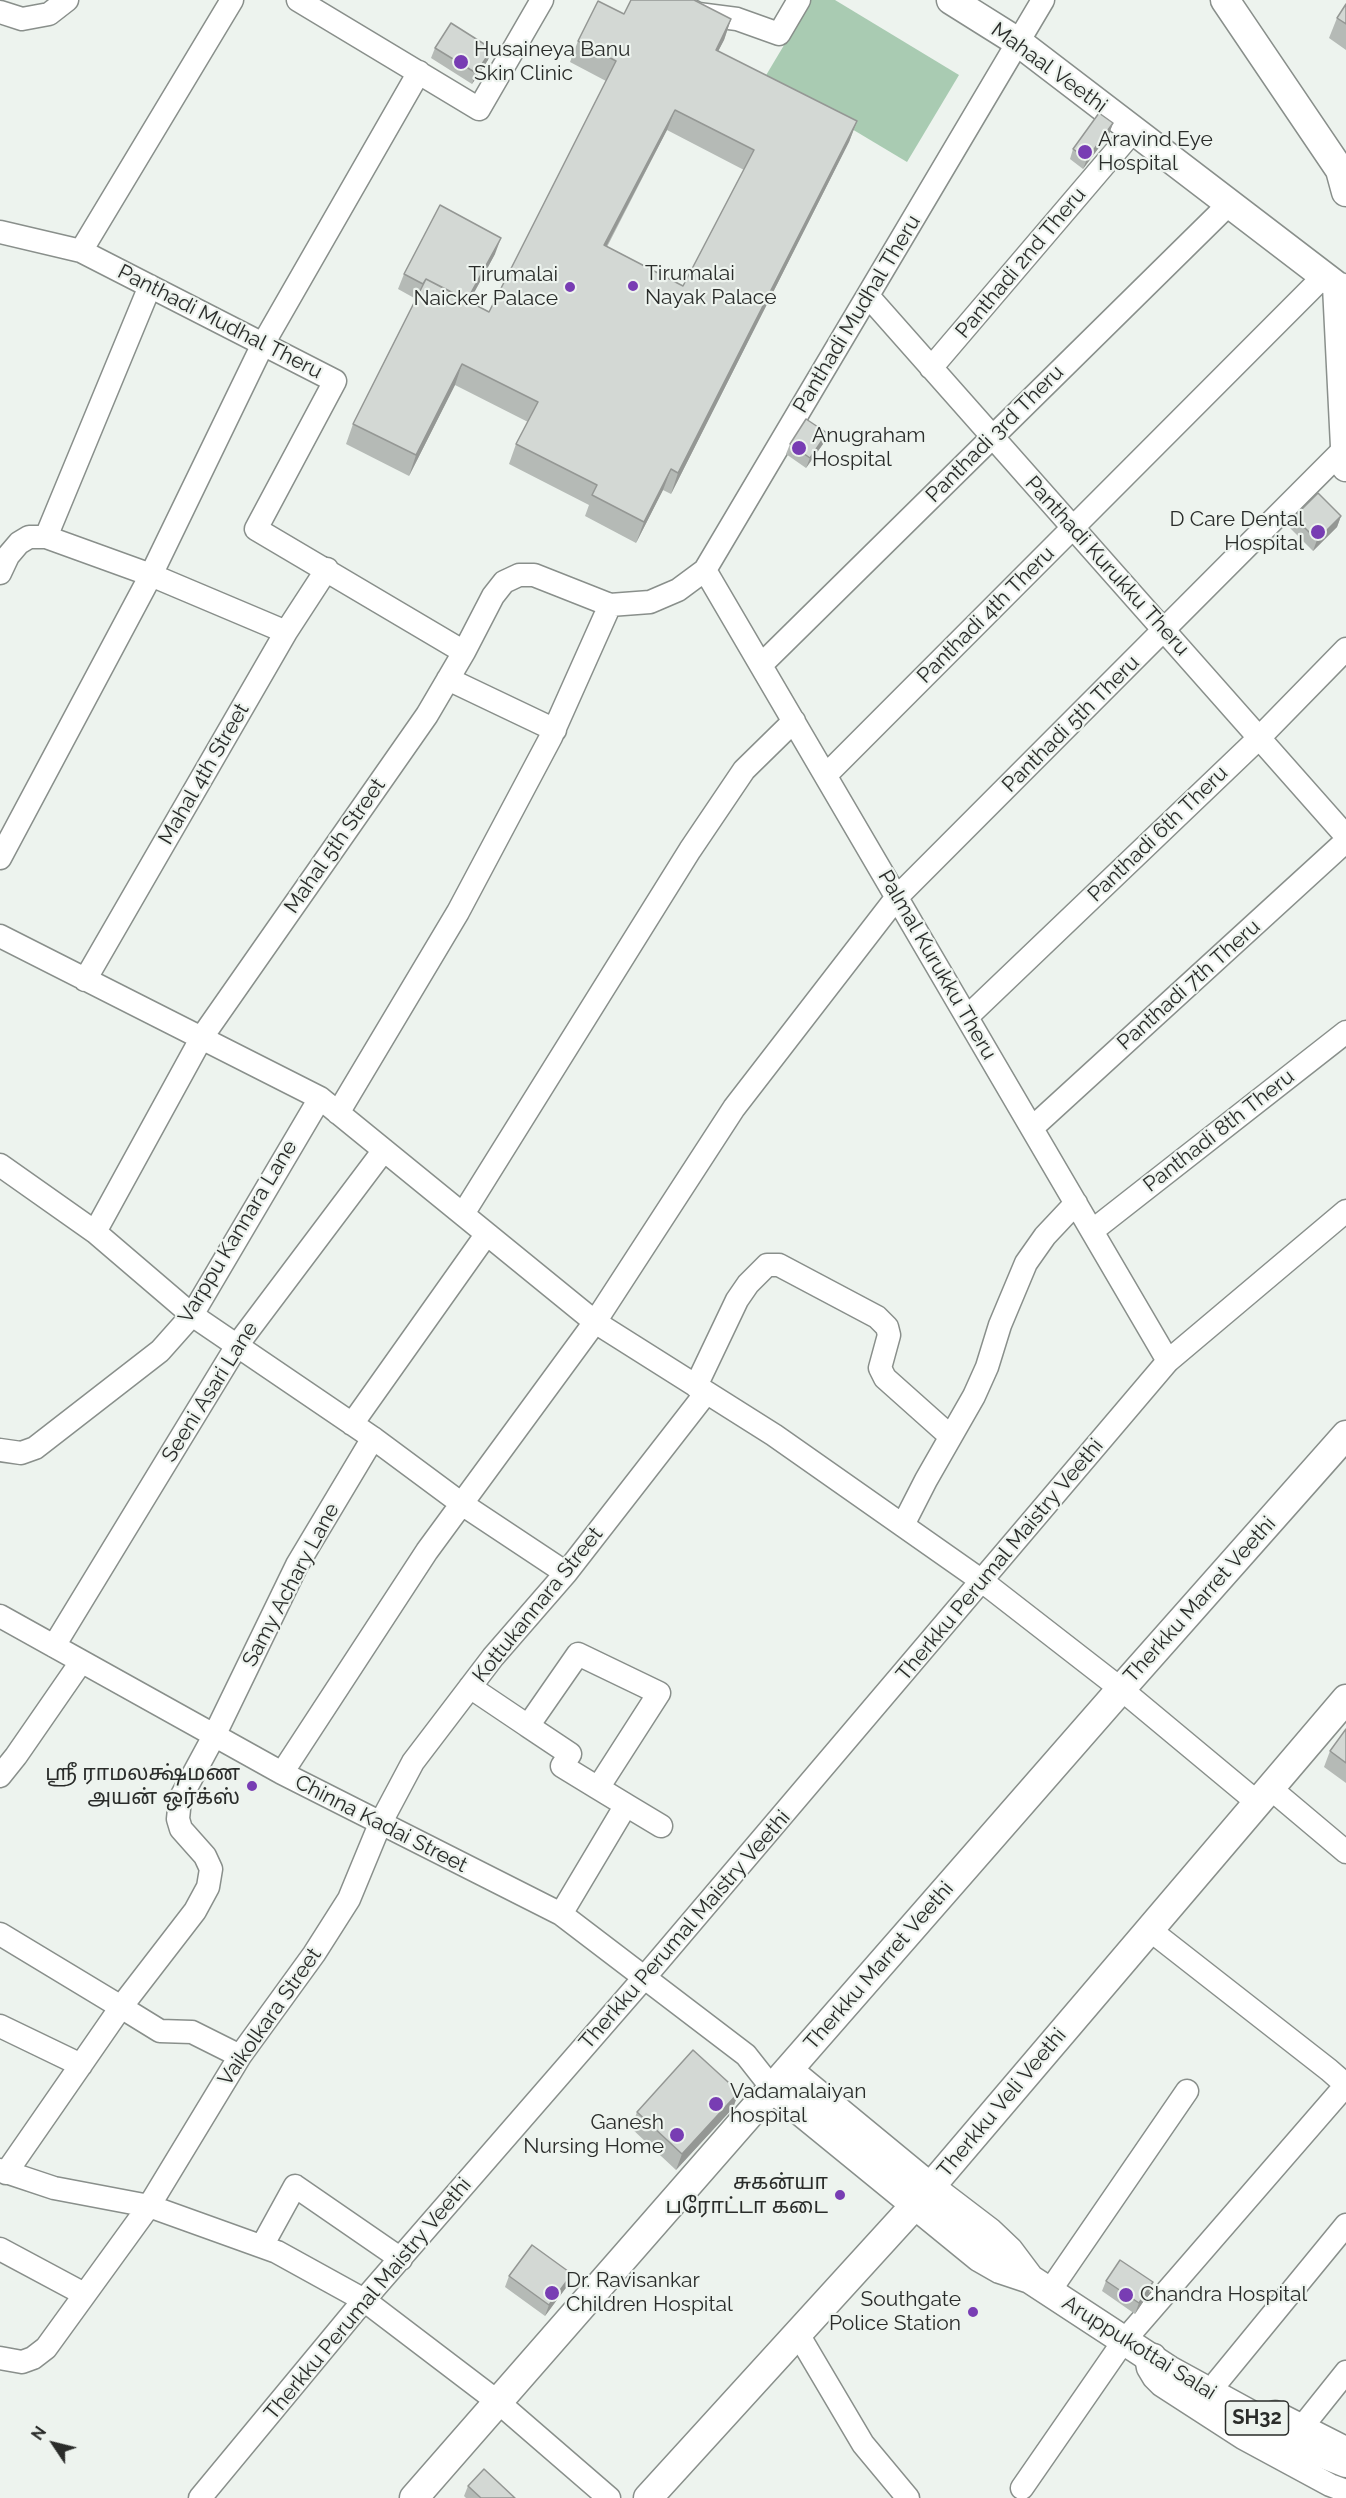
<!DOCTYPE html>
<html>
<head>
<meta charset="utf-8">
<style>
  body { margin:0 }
  #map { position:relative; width:1346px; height:2498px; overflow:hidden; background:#edf3ee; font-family:Raleway,sans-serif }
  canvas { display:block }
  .north { position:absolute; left:24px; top:2414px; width:60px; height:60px; -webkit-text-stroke:4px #edf3ee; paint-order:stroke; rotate:305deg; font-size:16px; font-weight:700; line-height:24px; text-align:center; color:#2a2c2a }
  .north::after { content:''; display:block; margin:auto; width:21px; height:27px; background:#2a2c2a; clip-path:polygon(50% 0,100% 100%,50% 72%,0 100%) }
</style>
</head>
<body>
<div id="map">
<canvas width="1346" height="2498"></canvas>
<div class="north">N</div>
</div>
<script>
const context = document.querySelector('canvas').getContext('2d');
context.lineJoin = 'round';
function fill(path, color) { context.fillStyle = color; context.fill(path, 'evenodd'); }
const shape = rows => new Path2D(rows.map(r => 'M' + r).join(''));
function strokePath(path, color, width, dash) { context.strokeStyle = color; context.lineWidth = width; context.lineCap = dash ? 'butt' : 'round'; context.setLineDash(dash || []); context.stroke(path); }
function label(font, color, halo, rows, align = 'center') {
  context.font = font + ' Raleway,"Noto Sans Tamil",sans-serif'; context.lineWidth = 4.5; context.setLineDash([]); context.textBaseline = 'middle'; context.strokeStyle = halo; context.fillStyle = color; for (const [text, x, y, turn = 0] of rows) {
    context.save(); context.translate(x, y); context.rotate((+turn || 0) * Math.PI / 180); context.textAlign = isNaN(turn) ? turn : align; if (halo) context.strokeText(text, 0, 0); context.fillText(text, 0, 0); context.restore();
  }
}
const green = shape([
  [811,0,835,0,959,75,907,162,765,77]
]);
const minor = shape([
  [298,0,479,109,542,0],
  [671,0,698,14,737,19,779,34,799,0],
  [0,12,22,19,49,14,67,0],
  [0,232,81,251,335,381,256,529,464,652,493,596,504,582,519,575,534,575,610,605,650,602,678,590,705,570,1043,0],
  [81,251,232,0],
  [868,296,1346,836],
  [931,368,1134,130],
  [46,537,151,575,286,632],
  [705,570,1168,1361],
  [0,573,8,556,19,543,29,537,46,537,150,286],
  [761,665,1229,204],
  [448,679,555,730],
  [826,775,1324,276],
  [0,858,151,575,263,344,419,72],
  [0,936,320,1098,595,1322,774,1435,982,1581,1121,1689,1258,1803],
  [85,980,286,632,327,569],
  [967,1017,1259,738,1346,649],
  [338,1113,458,912,551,737,610,605],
  [1032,1128,1346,841],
  [0,1165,95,1232,192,1315,373,1438,462,1504,566,1573],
  [463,1214,690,850,744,770,794,721],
  [1092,1231,1346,1032],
  [95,1232,202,1037,427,715,464,652],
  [696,1386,737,1300,748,1284,767,1265,779,1265,877,1317,887,1327,889,1335,880,1368,885,1378,950,1436],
  [352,1424,486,1235],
  [0,1450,21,1453,35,1448,160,1351,192,1315,320,1098],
  [903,1525,926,1480,974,1396,987,1367,1000,1325,1026,1263,1045,1236,1076,1203],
  [0,1616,282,1773,561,1914,746,2055,772,2088],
  [54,1646,238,1344,384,1150],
  [470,1687,528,1726],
  [282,1773,427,1551,595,1322,734,1108,897,897,1345,448],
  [0,1776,16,1756,81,1662],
  [598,1788,562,1766,570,1754,528,1726,578,1654,659,1693,598,1788,626,1805],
  [1270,1788,1346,1852],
  [561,1914,626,1805,661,1826],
  [1150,1930,1329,2070,1346,2085],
  [0,1934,121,2007,6,2173],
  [0,2026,81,2065],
  [240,2056,192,2032,160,2031,121,2007,195,1911,208,1887,211,1869,205,1856,181,1829,178,1819,180,1799,214,1736,297,1565,373,1438],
  [0,2170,54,2188,149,2206,277,2252,364,2300,498,2402,609,2498],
  [262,2246,295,2186,401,2259],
  [0,2249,84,2294],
  [1049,2292,1187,2091],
  [798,2334,863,2444,908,2498],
  [1154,2355,1146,2357,1148,2368,1154,2378,1161,2385,1243,2438,1330,2485,1346,2491],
  [0,2358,22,2362,33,2358,46,2348,149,2206,240,2056,314,1954,349,1899,380,1824,413,1762,493,1657,566,1573,706,1393],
  [1218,2381,1346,2225],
  [1275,2412,1346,2448],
  [1302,2427,1346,2372],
  [1022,2488,1123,2342,1346,2085],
  [200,2498,364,2300,644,1978,1168,1361,1346,1211]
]);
const major = shape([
  [951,0,1018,42,1337,286,1346,289],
  [1225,0,1340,170,1346,192],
  [1337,286,1346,467],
  [788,2070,930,2187,989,2232,1009,2251,1030,2279],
  [772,2088,979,2257,1000,2269,1030,2279,1169,2370,1321,2453,1346,2463],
  [414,2498,1121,1689,1346,1435],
  [648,2498,915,2205,1346,1699]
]);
const wall = shape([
  [1346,4,1346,50,1329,38,1337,18],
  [624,14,731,19,724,40,718,51,857,121,849,142,671,494,663,490,636,543,585,516,589,505,509,464,516,444,528,422,455,385,409,476,346,444,353,424,416,299,398,289,404,274,495,254,469,302,489,312,606,81,570,62,578,41],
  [667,130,744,170,683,286,607,247],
  [435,48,488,60,472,84,431,58],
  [1113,123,1109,134,1083,169,1070,159,1073,149],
  [790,444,823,444,806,468,786,454],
  [1341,516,1337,527,1313,551,1290,528,1294,517],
  [1346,1729,1346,1783,1324,1767,1330,1751],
  [733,2108,676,2170,631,2128,637,2112],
  [572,2274,568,2285,545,2316,505,2287,509,2276],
  [1106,2281,1149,2293,1135,2314,1102,2291],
  [468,2486,515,2498,466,2498,464,2496]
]);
const shadedWall = shape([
  [731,19,724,40,708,71,716,50],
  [492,49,488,60,472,84,476,73],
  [675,110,667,130,596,266,604,245],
  [857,121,849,142,671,494,678,473],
  [1113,123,1109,134,1083,169,1087,159],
  [501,238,495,254,458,322,464,306],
  [462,364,455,385,409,476,416,455],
  [827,433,823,444,806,468,810,458],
  [671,469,663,490,636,543,644,522],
  [1341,516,1337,527,1313,551,1317,540],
  [739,2092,733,2108,676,2170,682,2154],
  [572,2274,568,2285,545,2316,549,2305],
  [1153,2282,1149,2293,1135,2314,1139,2303]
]);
const building = shape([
  [631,0,694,0,731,19,716,50,857,121,678,473,671,469,644,522,592,495,597,485,516,444,538,402,462,364,416,455,353,424,426,279,489,312,616,61,578,41,598,1,624,14,631,0],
  [675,110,754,150,683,286,604,245,675,110],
  [1346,4,1346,24,1337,18,1346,4],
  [451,23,492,49,476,73,435,48,451,23],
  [1099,113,1113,123,1087,159,1073,149,1099,113],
  [440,205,501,238,467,300,426,279,423,284,404,274,440,205],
  [806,419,827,433,810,458,790,444,806,419],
  [1318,493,1341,516,1317,540,1294,517,1318,493],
  [1346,1729,1346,1763,1330,1751,1346,1729],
  [693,2050,739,2092,682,2154,637,2112,693,2050],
  [532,2245,572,2274,549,2305,509,2276,532,2245],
  [1120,2260,1153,2282,1139,2303,1106,2281,1120,2260],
  [484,2469,515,2498,481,2498,468,2486,484,2469]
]);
const markers = [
  [461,62,8,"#783db3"],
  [1085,152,8,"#783db3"],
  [633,286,6,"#783db3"],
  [570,287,6,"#783db3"],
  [799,448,8,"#783db3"],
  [1318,532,8,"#783db3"],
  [252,1786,6,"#783db3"],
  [716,2104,8,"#783db3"],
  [677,2135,8,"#783db3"],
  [840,2195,6,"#783db3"],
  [552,2293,8,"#783db3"],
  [1126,2295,8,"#783db3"],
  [973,2312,6,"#783db3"]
];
const shields = [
  [1257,2418,63]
];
const shieldNames = [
  ["SH32",1257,2418]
];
const poiNames = [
  ["Husaineya Banu",474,50],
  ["Skin Clinic",474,74],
  ["Aravind Eye",1098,140],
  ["Hospital",1098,164],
  ["Tirumalai",645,274],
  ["Nayak Palace",645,298],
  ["Tirumalai",558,275,"right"],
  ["Naicker Palace",558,299,"right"],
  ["Anugraham",812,436],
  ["Hospital",812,460],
  ["D Care Dental",1304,520,"right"],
  ["Hospital",1304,544,"right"],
  ["ஶ்ரீ ராமலக்ஷ்மண",240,1774,"right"],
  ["அயன் ஒர்க்ஸ்",240,1798,"right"],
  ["Vadamalaiyan",730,2092],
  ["hospital",730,2116],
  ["Ganesh",664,2123,"right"],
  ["Nursing Home",664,2147,"right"],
  ["சுகன்யா",828,2183,"right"],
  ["பரோட்டா கடை",828,2207,"right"],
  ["Dr. Ravisankar",566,2281],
  ["Children Hospital",566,2305],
  ["Chandra Hospital",1140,2295],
  ["Southgate",961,2300,"right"],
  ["Police Station",961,2324,"right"]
];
const streetNames = [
  ["Mahaal Veethi",1049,68,36],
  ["Panthadi 2nd Theru",1021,263,-50],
  ["Panthadi Mudhal Theru",857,314,-59],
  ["Panthadi Mudhal Theru",220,322,27],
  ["Panthadi 3rd Theru",995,434,-45],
  ["Panthadi Kurukku Theru",1107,566,48],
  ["Panthadi 4th Theru",986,615,-45],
  ["Panthadi 5th Theru",1071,724,-45],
  ["Mahal 4th Street",204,774,-60],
  ["Panthadi 6th Theru",1158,834,-44],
  ["Mahal 5th Street",335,846,-55],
  ["Palmal Kurukku Theru",937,965,60],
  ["Panthadi 7th Theru",1189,985,-42],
  ["Panthadi 8th Theru",1219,1131,-38],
  ["Varppu Kannara Lane",238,1232,-59],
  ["Seeni Asari Lane",210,1392,-58],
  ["Therkku Perumal Maistry Veethi",1000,1560,-50],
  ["Samy Achary Lane",291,1585,-62],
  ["Therkku Marret Veethi",1200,1600,-48],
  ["Kottukannara Street",538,1605,-51],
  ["Chinna Kadai Street",381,1824,27],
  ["Therkku Perumal Maistry Veethi",685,1930,-49],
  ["Therkku Marret Veethi",879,1966,-49],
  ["Vaikolkara Street",270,2017,-55],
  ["Therkku Veli Veethi",1002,2103,-50],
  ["Therkku Perumal Maistry Veethi",368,2299,-50],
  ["Aruppukottai Salai",1139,2348,32]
];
fill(green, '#a9cbb2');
strokePath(minor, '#898f8b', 25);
strokePath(major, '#898f8b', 31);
strokePath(minor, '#fff', 22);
strokePath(major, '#fff', 28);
fill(wall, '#b5bab6');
fill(shadedWall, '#949794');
fill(building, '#d3d8d4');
strokePath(building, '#949794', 1.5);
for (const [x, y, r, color] of markers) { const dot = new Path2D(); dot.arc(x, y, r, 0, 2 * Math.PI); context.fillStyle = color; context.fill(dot); strokePath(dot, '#edf3ee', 2); }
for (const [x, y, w] of shields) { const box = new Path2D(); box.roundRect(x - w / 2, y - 17, w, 34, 4.5); context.fillStyle = '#edf3ee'; context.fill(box); strokePath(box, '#2a2c2a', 1.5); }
label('bold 20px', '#2a2c2a', null, shieldNames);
label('21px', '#2a2c2a', '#edf3ee', poiNames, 'left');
label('21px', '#2a2c2a', '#edf3ee', streetNames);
</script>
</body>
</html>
